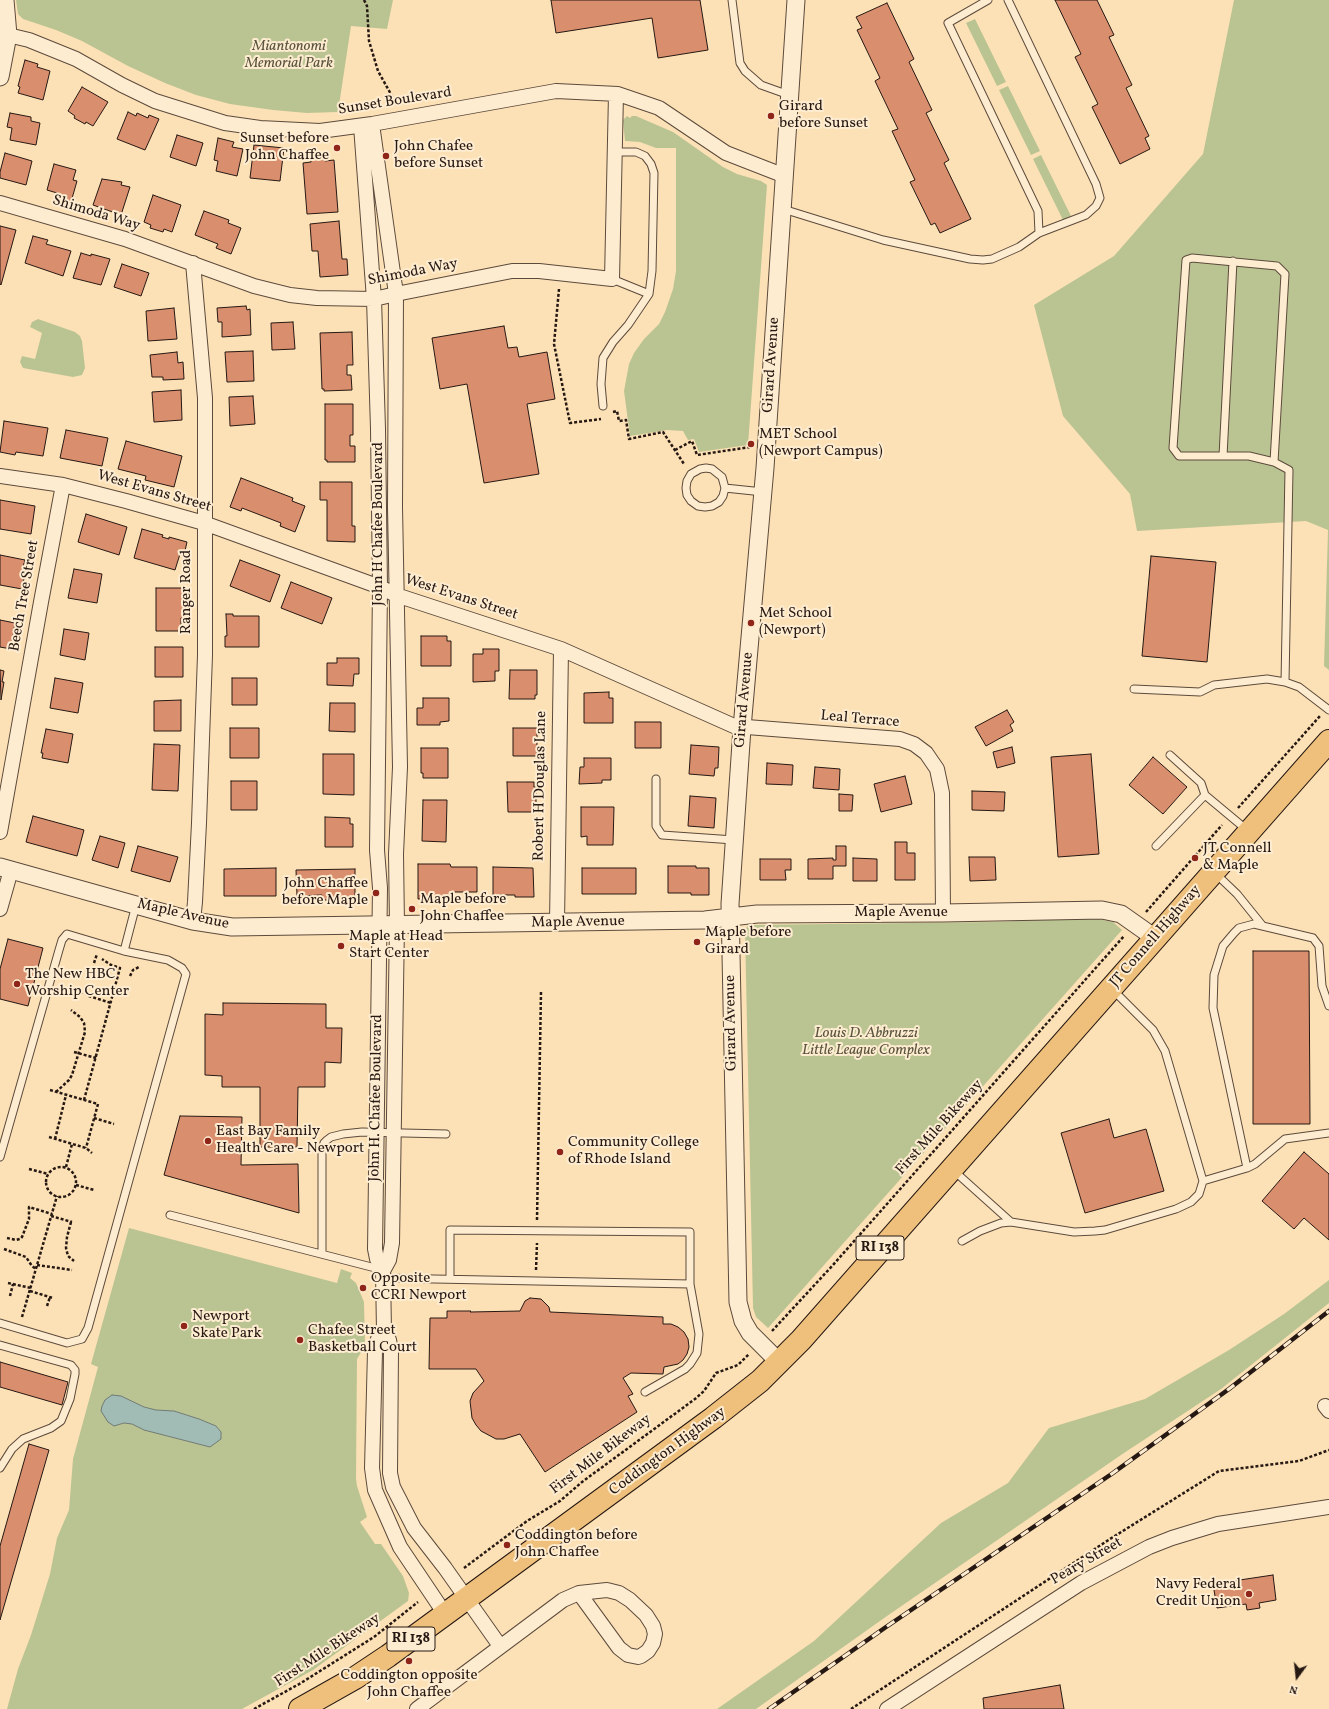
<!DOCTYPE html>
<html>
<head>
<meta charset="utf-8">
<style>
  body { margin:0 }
  #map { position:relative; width:1329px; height:1709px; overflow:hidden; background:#fde1b6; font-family:Vollkorn,serif }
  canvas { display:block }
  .north { position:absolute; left:1277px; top:1657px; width:40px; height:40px; -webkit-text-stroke:3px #feecd0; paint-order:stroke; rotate:195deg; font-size:11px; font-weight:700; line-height:16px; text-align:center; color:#261813 }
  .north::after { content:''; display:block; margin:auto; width:14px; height:18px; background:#261813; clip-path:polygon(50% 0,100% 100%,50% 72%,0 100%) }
</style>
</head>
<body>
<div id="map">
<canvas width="1329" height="1709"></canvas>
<div class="north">N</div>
</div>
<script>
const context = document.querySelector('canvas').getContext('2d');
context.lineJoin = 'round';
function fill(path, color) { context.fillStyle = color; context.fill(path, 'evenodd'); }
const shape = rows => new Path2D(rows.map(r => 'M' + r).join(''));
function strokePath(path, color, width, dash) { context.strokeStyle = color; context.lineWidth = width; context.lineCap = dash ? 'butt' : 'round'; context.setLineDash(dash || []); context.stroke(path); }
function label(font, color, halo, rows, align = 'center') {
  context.font = font + ' Vollkorn,serif'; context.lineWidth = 4; context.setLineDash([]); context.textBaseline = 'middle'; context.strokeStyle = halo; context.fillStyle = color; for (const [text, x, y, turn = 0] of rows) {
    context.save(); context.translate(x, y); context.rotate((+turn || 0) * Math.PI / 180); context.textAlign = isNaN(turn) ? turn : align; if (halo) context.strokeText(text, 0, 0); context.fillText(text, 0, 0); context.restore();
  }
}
const green = shape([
  [16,0,393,0,387,29,351,26,338,112,307,113,273,110,230,104,196,95,165,83,128,66,82,41,56,30,23,19,18,14],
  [1234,0,1329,0,1329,670,1324,666,1328,530,1306,521,1137,531,1130,494,1063,416,1034,305,1114,256,1203,154],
  [975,19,1006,82,997,86,966,23],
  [1008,86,1040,151,1031,155,999,90],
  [627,116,630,118,632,116,636,116,673,132,723,167,737,174,761,181,767,185,748,445,699,452,694,439,688,440,683,431,667,430,630,436,624,391,629,364,634,353,644,339,659,324,665,312,673,289,676,271,676,148,656,148,640,142,625,141,623,120],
  [1041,155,1071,216,1063,220,1033,159],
  [38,319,75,332,80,336,82,341,85,368,82,375,73,377,23,368,20,362,22,356,35,359,42,333,30,327,32,322],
  [1093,918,1113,922,1122,930,768,1328,756,1317,753,1308,745,930,748,925,991,922],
  [129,1228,337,1283,341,1269,352,1273,350,1278,356,1283,364,1302,365,1346,357,1359,356,1479,357,1486,367,1517,360,1522,375,1544,381,1544,403,1576,409,1593,408,1601,313,1670,242,1709,7,1709,18,1669,31,1635,50,1574,57,1538,69,1510,73,1459,98,1367,91,1364],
  [121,1396,144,1407,156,1410,174,1411,199,1419,216,1426,221,1432,210,1447,144,1430,132,1424,124,1423,118,1425],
  [1329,1280,1329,1303,1221,1389,1121,1455,887,1616,756,1709,717,1709,814,1641,941,1523,1008,1483,1049,1428,1145,1399,1229,1350,1284,1314]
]);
const water = shape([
  [112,1395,121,1396,144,1407,156,1410,174,1411,199,1419,216,1426,221,1432,221,1439,210,1447,144,1430,132,1424,124,1423,114,1426,108,1422,101,1411,102,1406,105,1400,112,1395]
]);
const building = shape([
  [551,0,700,0,708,50,658,58,652,18,556,33,551,0],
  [1055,0,1097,0,1114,35,1109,37,1132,85,1126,88,1149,136,1145,138,1150,149,1120,164,1092,107,1098,104,1075,57,1081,54,1055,0],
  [887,3,914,59,909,62,932,110,926,113,949,160,944,163,971,219,940,233,935,223,931,225,910,182,915,180,892,131,898,129,875,81,880,78,857,30,862,28,856,17,887,3],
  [25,60,38,64,37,67,50,71,43,100,18,93,20,87,18,86,25,60],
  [82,87,108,102,93,126,86,122,85,124,74,118,75,116,68,111,82,87],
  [128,112,136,116,137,113,148,118,149,115,159,119,145,150,117,139,128,112],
  [10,113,31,117,31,121,40,123,36,145,10,140,12,128,7,127,10,113],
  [177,135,203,143,196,166,170,157,177,135],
  [218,138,234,142,232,147,243,149,237,176,216,171,218,161,214,160,218,138],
  [254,145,284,148,280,181,250,178,254,145],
  [5,153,32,161,26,185,0,178,0,172,5,153],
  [325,155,325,161,334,160,338,212,307,214,303,163,311,162,311,156,325,155],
  [54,164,76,170,73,180,77,181,71,202,56,197,57,193,47,190,54,164],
  [102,179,122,182,121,185,130,187,121,215,93,205,102,179],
  [153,195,181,205,172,232,164,229,163,232,150,228,151,225,144,222,153,195],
  [204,211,229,220,228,223,241,228,231,254,216,248,218,244,195,235,204,211],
  [339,221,342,259,347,259,348,275,320,277,318,251,312,251,310,224,339,221],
  [0,226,16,230,1,285,0,284,0,226],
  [33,236,48,240,46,244,71,251,63,276,25,263,33,236],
  [81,253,91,256,91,254,110,259,101,285,73,278,81,253],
  [122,264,149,273,141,296,114,287,122,264],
  [246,306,247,310,250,309,251,335,222,337,222,322,218,322,217,308,246,306],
  [174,308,177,339,148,341,146,311,174,308],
  [293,322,295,349,272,350,271,323,293,322],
  [504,326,508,348,517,347,519,357,547,352,555,399,527,404,539,474,484,483,467,384,440,389,432,338,504,326],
  [352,332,353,365,347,365,347,375,351,375,352,390,324,391,324,389,322,389,320,333,352,332],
  [253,351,254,381,227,382,225,352,253,351],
  [177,352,178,363,183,362,184,379,163,380,163,377,152,377,150,355,177,352],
  [181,390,182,420,154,422,152,392,181,390],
  [253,396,255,424,230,426,229,397,253,396],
  [325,404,353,404,353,435,350,435,350,446,355,446,355,462,327,462,327,460,325,460,325,404],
  [4,421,48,428,43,456,16,452,15,455,0,452,4,421],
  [66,430,108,438,102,466,60,458,66,430],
  [126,441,182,456,174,487,145,480,146,476,118,469,126,441],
  [241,478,293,498,292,501,305,506,295,532,280,526,281,523,242,508,241,511,230,507,241,478],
  [320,482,352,482,352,526,355,526,355,542,327,541,327,500,320,500,320,482],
  [0,500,35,506,31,534,0,529,0,500],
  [86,514,127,527,119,555,78,542,86,514],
  [142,529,163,535,162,537,169,539,169,537,187,542,184,555,180,554,175,570,134,558,142,529],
  [0,555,25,560,23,567,26,568,22,589,0,585,0,555],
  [1151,556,1216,562,1207,662,1142,656,1151,556],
  [240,560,280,575,270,602,230,586,240,560],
  [74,569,102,574,97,603,68,598,74,569],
  [291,582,332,598,322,624,281,608,291,582],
  [156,588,184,588,184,618,181,618,181,631,156,631,156,588],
  [226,614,233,614,233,616,259,616,259,647,225,647,225,636,227,636,226,614],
  [0,620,15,623,11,649,0,647,0,620],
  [64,629,89,633,85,660,60,655,64,629],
  [421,636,447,636,447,641,451,641,451,666,421,666,421,636],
  [155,647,183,647,183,677,155,677,155,647],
  [483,649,499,649,499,671,495,671,495,681,473,682,473,654,483,654,483,649],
  [337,658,359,658,359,674,354,674,353,686,327,685,327,663,337,663,337,658],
  [0,670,4,671,2,682,4,682,1,700,0,670],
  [510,670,537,670,537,695,535,695,535,699,509,699,510,670],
  [55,678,83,683,78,713,50,708,55,678],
  [232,678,257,678,257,705,232,705,232,678],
  [609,692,609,698,613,698,613,723,584,723,584,693,609,692],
  [423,698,449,698,449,721,440,722,440,725,417,725,417,708,423,708,423,698],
  [181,700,181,731,154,731,154,701,181,700],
  [330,703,355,703,355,732,329,731,330,703],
  [1007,710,1014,722,1010,725,1013,731,986,746,975,727,1007,710],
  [635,722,661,722,661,748,635,748,635,722],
  [230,728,259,728,259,758,230,758,230,728],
  [513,728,537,728,537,756,513,756,513,728],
  [46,729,73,734,68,763,42,758,43,753,41,753,46,729],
  [154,744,180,745,178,791,152,790,154,744],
  [691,745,719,747,718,768,715,768,714,776,689,774,691,745],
  [1012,747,1015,763,997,768,993,752,1012,747],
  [421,748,448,748,448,778,423,778,423,773,421,773,421,748],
  [323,754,354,754,354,795,323,794,323,754],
  [1091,754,1099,854,1058,857,1051,757,1091,754],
  [1153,757,1187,787,1163,814,1129,785,1153,757],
  [584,758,611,758,611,780,602,780,602,783,579,784,580,767,584,767,584,758],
  [767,763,793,765,792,785,766,784,767,763],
  [815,767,840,769,839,790,813,788,815,767],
  [905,776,912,804,881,812,874,784,905,776],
  [231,781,257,781,257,810,231,810,231,781],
  [507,782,534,782,534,787,536,787,536,812,508,812,507,782],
  [972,791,1005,792,1004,811,972,810,972,791],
  [839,794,853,795,852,811,839,811,839,794],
  [690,796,716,798,714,828,688,826,690,796],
  [423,800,447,800,446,842,422,841,423,800],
  [581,807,614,807,613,845,587,845,587,836,581,837,581,807],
  [33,816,84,830,77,856,26,842,33,816],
  [325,817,350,818,350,824,353,824,353,847,325,847,325,817],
  [100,836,125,843,118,868,92,860,100,836],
  [895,842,907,842,907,853,915,853,915,880,895,880,895,842],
  [138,846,178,857,170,882,131,871,138,846],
  [836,846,846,846,846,866,833,866,833,879,808,879,808,859,833,858,833,860,836,860,836,846],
  [969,857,995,857,996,880,970,881,969,857],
  [853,858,877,859,877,881,853,881,853,858],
  [760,859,791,859,791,870,785,870,786,880,760,880,760,859],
  [418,864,450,864,451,867,477,867,477,892,451,892,451,899,418,899,418,864],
  [668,866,696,866,696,868,709,868,709,895,691,895,691,893,668,893,668,866],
  [493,867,533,868,534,897,515,897,515,895,493,895,493,867],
  [276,868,276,896,224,896,224,869,276,868],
  [582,868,636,868,636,894,582,894,582,868],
  [355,869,355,900,322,900,322,895,297,896,296,870,355,869],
  [8,939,43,948,28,1006,0,999,0,969,8,939],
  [1253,951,1309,951,1310,1124,1253,1124,1253,951],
  [223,1003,326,1004,326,1028,342,1028,341,1063,325,1062,325,1087,298,1087,297,1147,260,1147,260,1087,222,1087,222,1076,205,1075,205,1014,223,1015,223,1003],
  [180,1116,242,1117,241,1165,298,1164,299,1213,164,1175,180,1116],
  [1109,1119,1114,1138,1146,1129,1164,1191,1085,1213,1061,1133,1109,1119],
  [1304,1152,1329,1174,1329,1240,1304,1218,1294,1229,1262,1201,1304,1152],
  [530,1298,541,1299,549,1307,550,1312,663,1317,663,1324,671,1324,678,1327,684,1332,688,1339,689,1347,687,1354,683,1360,678,1364,664,1367,663,1374,631,1373,623,1378,633,1394,628,1396,637,1412,545,1472,520,1434,504,1439,496,1439,481,1431,476,1425,472,1418,470,1401,473,1393,484,1381,476,1369,429,1369,430,1318,447,1318,447,1311,471,1311,470,1312,520,1311,525,1301,530,1298],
  [0,1362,68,1382,62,1405,0,1387,0,1362],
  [29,1444,49,1450,0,1620,0,1546,29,1444],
  [1273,1575,1276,1600,1259,1603,1260,1608,1247,1610,1246,1604,1217,1608,1213,1584,1273,1575],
  [1060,1685,1064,1709,984,1709,983,1698,1060,1685]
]);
const path = shape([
  [364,0,367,6,369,41,378,71,397,105],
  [559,289,554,344,570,423,601,419],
  [613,412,617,411,619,421,626,420,629,439,663,432,684,464],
  [675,450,692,441,697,455,750,447],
  [1238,808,1320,716],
  [1146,912,1222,825],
  [94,963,97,954],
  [130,976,133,970,139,967],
  [86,987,86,994,89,996,111,1003],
  [75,996,86,991],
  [74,1052,96,1058],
  [50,1090,98,1104,86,1148],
  [56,1092,69,1080,72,1075,85,1032,84,1023,80,1017,71,1010],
  [84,1100,120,968,111,965,102,959],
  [94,1118,114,1124],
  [49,1137,86,1148,92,1153],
  [55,1139,66,1095],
  '46 1182a15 15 0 1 1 30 0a15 15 0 1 1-30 0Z',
  [66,1167,72,1144],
  [29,1169,48,1174],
  [76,1185,94,1190],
  [51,1216,72,1222],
  [537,1220,541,992],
  [71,1222,67,1237,66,1248,68,1256,74,1261],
  [7,1238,16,1240,20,1239,22,1237,29,1219,29,1207,52,1214],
  [4,1249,26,1257,32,1266,36,1269],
  [37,1265,72,1270],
  [536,1270,537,1243],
  [8,1283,31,1288],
  [30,1291,53,1298],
  [10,1296,13,1284],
  [47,1306,50,1297],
  [22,1317,57,1196],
  [772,1331,833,1265,1124,936],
  [464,1568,527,1521,560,1501,582,1482,695,1399,704,1391,716,1373,738,1365,749,1354],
  [254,1709,301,1683,374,1637,418,1602],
  [851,1709,1110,1539,1219,1471,1299,1461,1329,1450]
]);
const service = shape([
  [732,0,740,63,745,71,761,85,789,95],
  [988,0,948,23,1038,211,1039,233],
  [783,209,883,240,970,259,983,260,992,259,1019,247,1039,233,1086,215,1096,206,1100,198,1096,184,1008,0],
  [612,279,649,294],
  [603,406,601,384,603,358,613,342,628,325,649,294,652,271,654,173,651,164,645,156,636,152,615,152],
  [1223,456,1233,261],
  [1274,462,1285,274,1277,266,1192,258,1186,260,1173,448,1179,456,1249,456,1274,462,1289,470,1285,682],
  [725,488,722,477,712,469,706,468,700,469,691,474,687,481,686,488,687,495,691,501,698,506,705,507,712,506,719,502,723,496,725,488,763,492],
  [1134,689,1200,692,1214,685,1267,679,1285,682,1299,687,1329,710],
  [1170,755,1201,783,1205,795],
  [656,779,656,826,662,835,734,840],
  [1156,846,1205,795,1247,830],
  [1215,873,1237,894,1262,925],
  [124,951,136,905],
  [0,1157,59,950,62,940,67,934,124,951,168,960,182,968,186,974,88,1328,82,1339,67,1343,0,1323],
  [1247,1168,1213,1008,1214,975,1223,946,1234,933,1239,928,1254,924,1313,938,1319,946,1322,986,1329,1006],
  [953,1170,1011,1222],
  [1203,1181,1247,1168,1255,1164,1285,1139,1329,1133],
  [170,1215,383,1270],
  [962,1241,980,1231,1001,1223,1011,1222,1074,1232,1095,1231,1105,1230,1176,1209,1191,1202,1199,1194,1203,1181,1165,1051,1153,1030,1113,990],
  [322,1254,322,1153,324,1143,327,1140,331,1137,343,1134,362,1132,446,1134],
  [383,1278,690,1284,699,1334,697,1353,690,1364,685,1369,645,1392],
  [450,1279,450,1230,690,1232,690,1284],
  [0,1345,71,1365,75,1370,75,1374,70,1399,61,1421,51,1428,23,1439,12,1449,0,1468]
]);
const minor = shape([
  [8,35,29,40,76,59,122,85,155,101,225,123,260,128,320,131,372,124,556,91,618,94,659,108,726,153,785,176],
  [372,124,396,294,395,507,400,767,396,854,397,925,392,1243,389,1260,383,1271,384,1332,389,1340,391,1351,390,1473,393,1487,414,1528,445,1568,500,1646],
  [361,126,374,299,378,429,380,587,377,850,380,888,375,1249,377,1259,383,1271],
  [0,203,125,239,254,286,290,295,317,298,374,299,396,294,512,271,539,271,612,279,616,94],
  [193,263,205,398,205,655,199,823,195,902,193,921],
  [0,476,63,485,126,501,204,523,380,587,396,595,561,649,734,726,900,739,914,744,926,753,937,769,942,793,943,913],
  [0,832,41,602,63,485],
  [0,909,11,870],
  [557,923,561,649],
  [384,1332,378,1339,375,1351,372,1468,375,1490,400,1547,445,1614],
  [1325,1406,1329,1411],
  [607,1590,619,1593,630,1600,646,1615,653,1626,655,1634,653,1643,648,1651,641,1656,638,1657,628,1655,619,1648,579,1593,607,1590],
  [417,1709,563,1600,579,1593],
  [887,1709,1081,1583,1149,1547,1172,1538,1218,1524,1329,1507]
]);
const tertiary = shape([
  [0,77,8,35,5,0],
  [0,867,193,921,232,927,705,920,757,914,943,913,1102,910,1121,914,1155,938],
  [779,1362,750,1333,743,1321,738,1302,730,904,742,728,765,468,796,0]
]);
const trunk = shape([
  [300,1709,355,1678,388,1656,713,1418,760,1381,801,1340,1329,741]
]);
const rail = shape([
  [769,1709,886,1627,1113,1473,1229,1389,1329,1311]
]);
const markers = [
  [771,116,4,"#8f2418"],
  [337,148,4,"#8f2418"],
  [386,156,4,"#8f2418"],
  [751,444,4,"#8f2418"],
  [751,623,4,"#8f2418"],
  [1195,858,4,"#8f2418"],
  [376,893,4,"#8f2418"],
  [412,909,4,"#8f2418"],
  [697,942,4,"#8f2418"],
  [341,946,4,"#8f2418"],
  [17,984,4,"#8f2418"],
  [208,1141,4,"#8f2418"],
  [560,1152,4,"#8f2418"],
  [363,1288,4,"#8f2418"],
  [184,1326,4,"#8f2418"],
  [300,1340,4,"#8f2418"],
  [507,1545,4,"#8f2418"],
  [1249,1594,4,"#8f2418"],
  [409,1661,4,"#8f2418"]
];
const shields = [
  [880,1248,48],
  [411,1639,48]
];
const shieldNames = [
  ["RI 138",880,1248],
  ["RI 138",411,1639]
];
const parkNames = [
  ["Miantonomi",289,47],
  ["Memorial Park",289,64],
  ["Louis D. Abbruzzi",866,1034],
  ["Little League Complex",866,1051]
];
const streetNames = [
  ["Sunset Boulevard",395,102,-9],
  ["Shimoda Way",96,214,17],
  ["Shimoda Way",413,273,-11],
  ["Girard Avenue",772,365,-86],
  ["West Evans Street",154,492,16],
  ["John H Chafee Boulevard",379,524,-90],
  ["Ranger Road",187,592,-90],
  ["Beech Tree Street",25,596,-80],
  ["West Evans Street",461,598,18],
  ["Girard Avenue",745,700,-85],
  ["Leal Terrace",860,720,5],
  ["Robert H Douglas Lane",541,786,-89],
  ["Maple Avenue",901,913],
  ["Maple Avenue",183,915,13],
  ["Maple Avenue",578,923,-1],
  ["JT Connell Highway",1156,937,-49],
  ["Girard Avenue",732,1023,-91],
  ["John H. Chafee Boulevard",377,1098,-89],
  ["First Mile Bikeway",940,1128,-48],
  ["Coddington Highway",668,1452,-36],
  ["First Mile Bikeway",601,1455,-37],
  ["Peary Street",1087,1562,-30],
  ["First Mile Bikeway",328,1651,-33]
];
const poiNames = [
  ["Girard",779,107],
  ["before Sunset",779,124],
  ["Sunset before",329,139,"right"],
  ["John Chaffee",329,156,"right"],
  ["John Chafee",394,147],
  ["before Sunset",394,164],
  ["MET School",759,435],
  ["(Newport Campus)",759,452],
  ["Met School",759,614],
  ["(Newport)",759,631],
  ["JT Connell",1203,849],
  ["& Maple",1203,866],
  ["John Chaffee",368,884,"right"],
  ["before Maple",368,901,"right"],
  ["Maple before",420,900],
  ["John Chaffee",420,917],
  ["Maple before",705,933],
  ["Girard",705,950],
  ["Maple at Head",349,937],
  ["Start Center",349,954],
  ["The New HBC",25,975],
  ["Worship Center",25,992],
  ["East Bay Family",216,1132],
  ["Health Care - Newport",216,1149],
  ["Community College",568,1143],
  ["of Rhode Island",568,1160],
  ["Opposite",371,1279],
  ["CCRI Newport",371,1296],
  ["Newport",192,1317],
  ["Skate Park",192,1334],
  ["Chafee Street",308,1331],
  ["Basketball Court",308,1348],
  ["Coddington before",515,1536],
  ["John Chaffee",515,1553],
  ["Navy Federal",1241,1585,"right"],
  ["Credit Union",1241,1602,"right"],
  ["Coddington opposite",409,1676,"center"],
  ["John Chaffee",409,1693,"center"]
];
fill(green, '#bac492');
fill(water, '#a1bcb5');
strokePath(water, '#707a74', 1);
fill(building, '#d98e6e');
strokePath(building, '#261813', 1);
strokePath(service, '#5c4a3c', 9);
strokePath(minor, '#5c4a3c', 16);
strokePath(tertiary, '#5c4a3c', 19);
strokePath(trunk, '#261813', 24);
strokePath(path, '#261813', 2.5, [3, 2]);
strokePath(service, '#feecd0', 7);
strokePath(minor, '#feecd0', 14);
strokePath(tertiary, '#feecd0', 17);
strokePath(trunk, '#eec07b', 22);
strokePath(rail, '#261813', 4.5);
strokePath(rail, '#feecd0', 3, [9]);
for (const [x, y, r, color] of markers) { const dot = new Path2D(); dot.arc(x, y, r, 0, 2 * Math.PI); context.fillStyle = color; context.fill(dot); strokePath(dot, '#feecd0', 1.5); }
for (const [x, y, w] of shields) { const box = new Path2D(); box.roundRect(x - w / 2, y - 12, w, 24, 3); context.fillStyle = '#feecd0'; context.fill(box); strokePath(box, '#261813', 1); }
label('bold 14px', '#261813', null, shieldNames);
label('italic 15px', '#5a543f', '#feecd0', parkNames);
label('15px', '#261813', '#feecd0', streetNames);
label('15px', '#261813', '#feecd0', poiNames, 'left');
</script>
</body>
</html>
